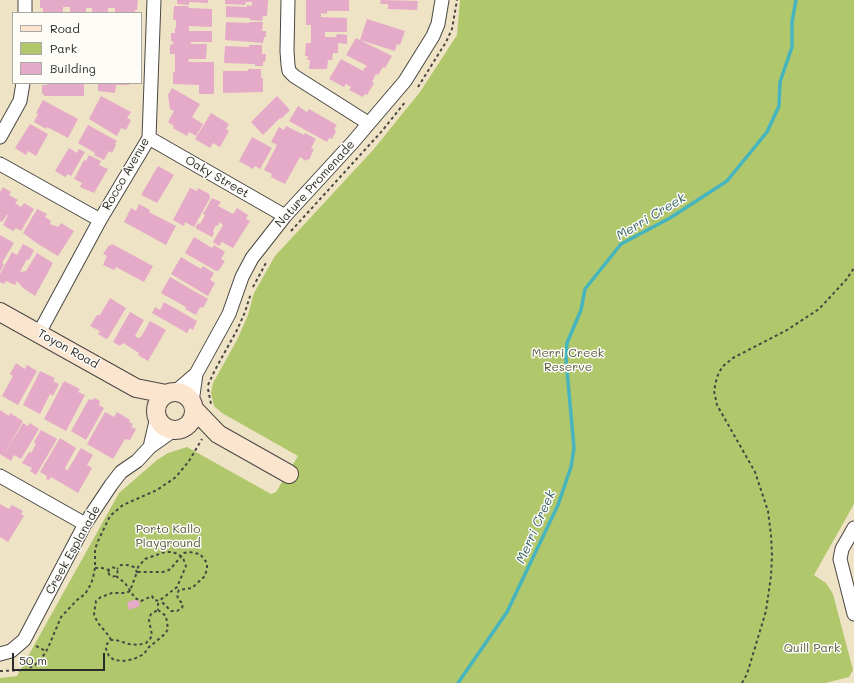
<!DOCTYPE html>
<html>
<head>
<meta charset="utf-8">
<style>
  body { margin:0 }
  #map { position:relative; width:854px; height:683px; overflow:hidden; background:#efe3c6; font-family:Mali,sans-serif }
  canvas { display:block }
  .legend { position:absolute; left:12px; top:12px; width:130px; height:72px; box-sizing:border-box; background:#fdfcf7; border:1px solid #a9a8a5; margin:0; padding:5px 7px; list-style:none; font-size:12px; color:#2b2b2b }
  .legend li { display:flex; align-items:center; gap:8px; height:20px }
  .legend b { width:20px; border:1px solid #a9a8a5 }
  .scale { position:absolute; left:12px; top:653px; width:93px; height:18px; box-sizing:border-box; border:2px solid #2b2b2b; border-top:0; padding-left:5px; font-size:12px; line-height:14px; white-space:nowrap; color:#2b2b2b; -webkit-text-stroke:3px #fdfcf7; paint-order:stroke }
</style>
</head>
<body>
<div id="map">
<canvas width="854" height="683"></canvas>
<ul class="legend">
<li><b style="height:5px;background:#fce5cf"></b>Road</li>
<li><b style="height:11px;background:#b1c76c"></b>Park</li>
<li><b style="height:11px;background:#e4aac7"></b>Building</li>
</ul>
<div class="scale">50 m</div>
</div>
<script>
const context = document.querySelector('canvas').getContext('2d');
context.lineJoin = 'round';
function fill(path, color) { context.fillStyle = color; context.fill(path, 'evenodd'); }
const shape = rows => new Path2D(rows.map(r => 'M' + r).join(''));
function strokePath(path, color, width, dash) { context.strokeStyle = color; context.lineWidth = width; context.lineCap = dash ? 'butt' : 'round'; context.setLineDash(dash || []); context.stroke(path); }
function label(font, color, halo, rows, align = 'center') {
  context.font = font + ' Mali,sans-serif'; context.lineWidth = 3; context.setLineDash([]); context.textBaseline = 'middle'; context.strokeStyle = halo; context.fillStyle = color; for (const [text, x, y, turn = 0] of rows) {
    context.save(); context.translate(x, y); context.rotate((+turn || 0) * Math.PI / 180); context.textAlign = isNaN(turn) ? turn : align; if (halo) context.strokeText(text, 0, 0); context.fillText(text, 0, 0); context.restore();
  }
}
const green = shape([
  [460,0,854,0,854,504,814,575,826,583,833,594,853,670,849,677,825,683,0,683,0,678,17,676,119,493,157,460,168,453,187,447,271,494,276,492,298,456,222,413,214,406,211,393,213,383,237,340,248,315,254,293,275,256,373,150,420,92,457,35]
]);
const stream = shape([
  [458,683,507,612,558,505,571,467,574,448,566,359,567,343,581,310,585,289,621,244,670,218,727,181,767,132,779,106,780,82,792,47,792,22,796,0]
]);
const building = shape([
  [40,0,138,0,137,10,135,10,135,13,115,13,115,8,108,8,108,13,92,13,92,8,86,8,86,13,70,13,70,7,63,7,63,13,43,13,43,8,40,8],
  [177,0,208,0,208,3,189,2,189,5,177,4],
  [225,0,268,0,267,16,263,16,262,21,250,20,250,18,226,17,226,6,247,7,247,5,252,6,252,2,246,2,245,5,225,4],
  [306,0,349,0,349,11,327,11,327,14,321,13,321,17,347,18,347,32,325,32,325,37,336,37,337,34,347,35,347,44,338,43,338,53,333,53,332,60,328,60,327,69,309,69,310,60,307,60,308,56,305,56,306,43,311,43,311,25,306,25],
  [381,0,418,1,417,10,388,9,388,4,380,4],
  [174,6,188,6,189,8,212,9,212,27,189,26,189,31,212,31,212,42,191,42,191,44,207,44,206,59,188,59,189,62,214,62,214,94,199,94,199,85,173,84,173,72,175,72,175,54,170,54,170,45,173,44,173,41,171,41,171,33,175,33,175,28,176,28,176,20,173,20],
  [367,19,405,31,400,45,397,44,395,51,360,40],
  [226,22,249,23,249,22,263,22,262,31,266,31,266,37,264,37,263,43,225,40],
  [356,38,392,56,385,68,383,67,378,75,376,74,372,82,374,83,367,95,365,94,363,97,349,90,351,87,346,84,344,87,329,79,341,59,363,71,364,68,365,68,367,66,346,55],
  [249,45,262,45,262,54,266,54,265,62,263,62,263,66,255,66,255,64,224,63,225,46,249,47],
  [248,69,261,69,261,78,263,78,263,92,223,93,223,71,248,71],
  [47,83,84,83,84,96,44,96,44,94,42,94,42,85,47,85],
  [98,83,129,83,129,85,116,85,115,93,98,91],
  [172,88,200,104,192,117,203,124,196,136,189,132,187,136,173,128,174,126,168,122,174,111,170,109,168,95],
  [101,96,131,112,127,118,131,120,126,130,121,128,117,136,89,119],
  [277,96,290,110,281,119,280,118,263,135,251,122],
  [43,100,78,119,68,138,47,127,46,129,34,122,38,114,36,113],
  [298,106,307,112,309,109,337,125,334,129,336,131,332,139,329,138,327,142,289,121],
  [211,113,229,124,226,129,229,131,220,147,213,143,210,148,195,139],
  [30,124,48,134,36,156,28,151,26,155,15,148],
  [88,125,117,141,115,144,116,145,112,153,109,151,104,160,94,155,95,153,78,143],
  [286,126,304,135,305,133,316,139,311,148,314,149,309,160,307,159,306,161,300,157,285,184,271,177,272,174,264,170,277,145,271,142,279,127,284,130],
  [252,137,272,148,260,169,255,166,253,169,239,161],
  [69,148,77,153,79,149,85,152,71,176,68,174,65,177,55,171],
  [89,155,101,161,99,165,108,169,94,193,80,187,82,183,74,179,84,160,86,161],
  [158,166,174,175,157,203,141,195],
  [3,187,11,192,9,195,18,200,15,203,21,207,24,203,34,209,21,231,16,228,13,231,3,225,8,215,7,215,2,222,0,221,0,192],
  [190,188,197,191,198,188,209,194,210,198,194,227,185,222,184,226,173,220],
  [212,198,221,202,218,206,233,214,237,208,248,215,246,219,250,221,233,248,222,242,219,246,213,242,223,225,219,222,218,226,216,225,213,231,214,233,212,237,195,228,198,223,200,224,205,215,203,214],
  [139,204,150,210,149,212,176,226,166,245,124,222,131,208,136,211],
  [37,209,47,214,45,217,51,221,50,224,58,227,61,223,74,231,58,256,38,244,23,233],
  [0,235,14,243,2,263,4,264,0,272],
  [194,237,212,248,214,245,225,252,221,259,225,261,219,270,216,271,185,253],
  [23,244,34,250,29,260,27,259,20,272,26,271,37,253,53,263,35,296,23,288,17,281,15,285,6,281,4,284,0,282,0,274,12,252,17,255],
  [112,244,153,266,144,282,116,267,114,270,103,265,107,256,103,254,109,245,110,246],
  [181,257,201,269,203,266,214,273,210,280,215,283,208,296,171,274],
  [170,277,208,299,203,308,200,307,196,315,185,309,186,307,161,293],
  [110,298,126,308,108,338,106,339,98,334,100,331,90,326,97,315,100,315],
  [164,302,197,321,193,330,190,328,187,333,152,313,155,307,160,310],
  [130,312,144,320,135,336,138,338,141,337,150,321,166,330,148,361,138,355,139,353,123,343,120,346,113,342],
  [16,363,25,369,27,365,37,371,18,405,2,396,13,376,10,374],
  [40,371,55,378,53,381,59,384,53,396,50,394,40,414,23,405],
  [64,381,80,389,78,392,85,395,66,431,44,419],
  [95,398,100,401,99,405,104,408,86,440,71,431,89,399,92,400],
  [0,410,9,416,10,413,23,421,3,456,0,454],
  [105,412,114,417,117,412,130,420,129,422,133,424,131,427,136,429,130,440,125,439,113,459,87,444],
  [23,423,28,426,30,423,39,429,21,459,14,455,11,461,3,456],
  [41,430,57,439,36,475,30,471,32,468,22,463,29,452,31,453,36,444,34,442],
  [60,438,76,448,65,468,67,471,81,448,93,455,87,465,92,468,78,493,51,477,49,480,46,479,47,476,40,472],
  [0,504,9,509,12,505,23,511,21,514,24,516,8,542,0,537],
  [138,599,140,606,129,610,127,602]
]);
const path = shape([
  [418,87,446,42,452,29,457,0],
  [291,231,382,131,406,101],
  [253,287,267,261],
  [208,385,215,370,237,330,245,312,251,293],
  [208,389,211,404],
  '108.5 572a4.5 4.5 0 1 1 9 0a4.5 4.5 0 1 1-9 0Z',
  [95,568,102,568,109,570],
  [116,576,125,583,135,598,141,601,152,596,154,600,159,601,177,587,186,566,183,558,178,554,172,552,165,552,145,559,138,567,137,572,134,567,127,565,121,565,117,569],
  [158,610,166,616,168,629,165,634,148,648,144,654,134,659,123,661,114,660,109,656,106,649,106,645,111,640,116,640,129,644,138,645,146,643,150,639,152,635,149,620,151,614,158,610],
  [111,640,109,636,98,623,96,619,94,614,96,601,101,597,112,593,126,593,130,591,137,572,163,572,169,570,173,566,184,553,189,552,200,554,207,563,207,568,205,576,192,588,179,590,177,594,178,599,183,604,182,608,177,611,171,611,163,603,158,604,158,610],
  [36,646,46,651],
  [0,671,25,670,35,665,42,658,48,648,61,617,77,600,85,594,91,584,93,578,95,568,95,549,98,541,110,516,123,505,157,490,176,477,189,461,202,439],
  [742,683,747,674,766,611,771,576,772,555,771,535,768,511,755,472,717,405,714,391,717,377,722,367,733,358,787,330,819,309,846,280,854,268]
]);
const street = shape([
  [288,0,287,51,288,65,289,71,294,76,368,123],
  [25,13,25,0],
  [0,137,20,101,23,83],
  [149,138,285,216],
  [0,164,100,220],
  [39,333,100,220,149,138,154,0],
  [175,392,196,374],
  [192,402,196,374,229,314,242,277,252,258,285,216,353,142,405,81,433,36,438,24,442,0],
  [150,447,157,417],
  [0,476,85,524],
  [854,528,842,549,840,559,854,614],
  [0,654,11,651,24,640,85,524,111,485,121,472,137,461,150,447,174,430]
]);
const secondary = shape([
  [0,312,136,388,166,394],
  '156 411a19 19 0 1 1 38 0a19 19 0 1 1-38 0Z',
  [194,409,218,434,289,474]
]);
const streetNames = [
  ["Rocco Avenue",126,174,-60],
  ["Oaky Street",217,177,30],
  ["Nature Promenade",315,184,-48],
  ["Toyon Road",68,349,29],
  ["Creek Esplanade",73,550,-61]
];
const parkNames = [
  ["Merri Creek",568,353],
  ["Reserve",568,367],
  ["Porto Kallo",168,529],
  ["Playground",168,543],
  ["Quill Park",812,648]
];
const waterNames = [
  ["Merri Creek",651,217,-31],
  ["Merri Creek",536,527,-66]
];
fill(green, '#b1c76c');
strokePath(stream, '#46b5be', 3.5);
fill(building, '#e4aac7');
strokePath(street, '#484742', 15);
strokePath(secondary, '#484742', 20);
strokePath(path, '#484742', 2, [3, 3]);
strokePath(street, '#fff', 13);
strokePath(secondary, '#fce5cf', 18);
label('12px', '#2b2b2b', '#fdfcf7', streetNames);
label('12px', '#535a3e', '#fdfcf7', parkNames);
label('italic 13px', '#366266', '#fdfcf7', waterNames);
</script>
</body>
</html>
